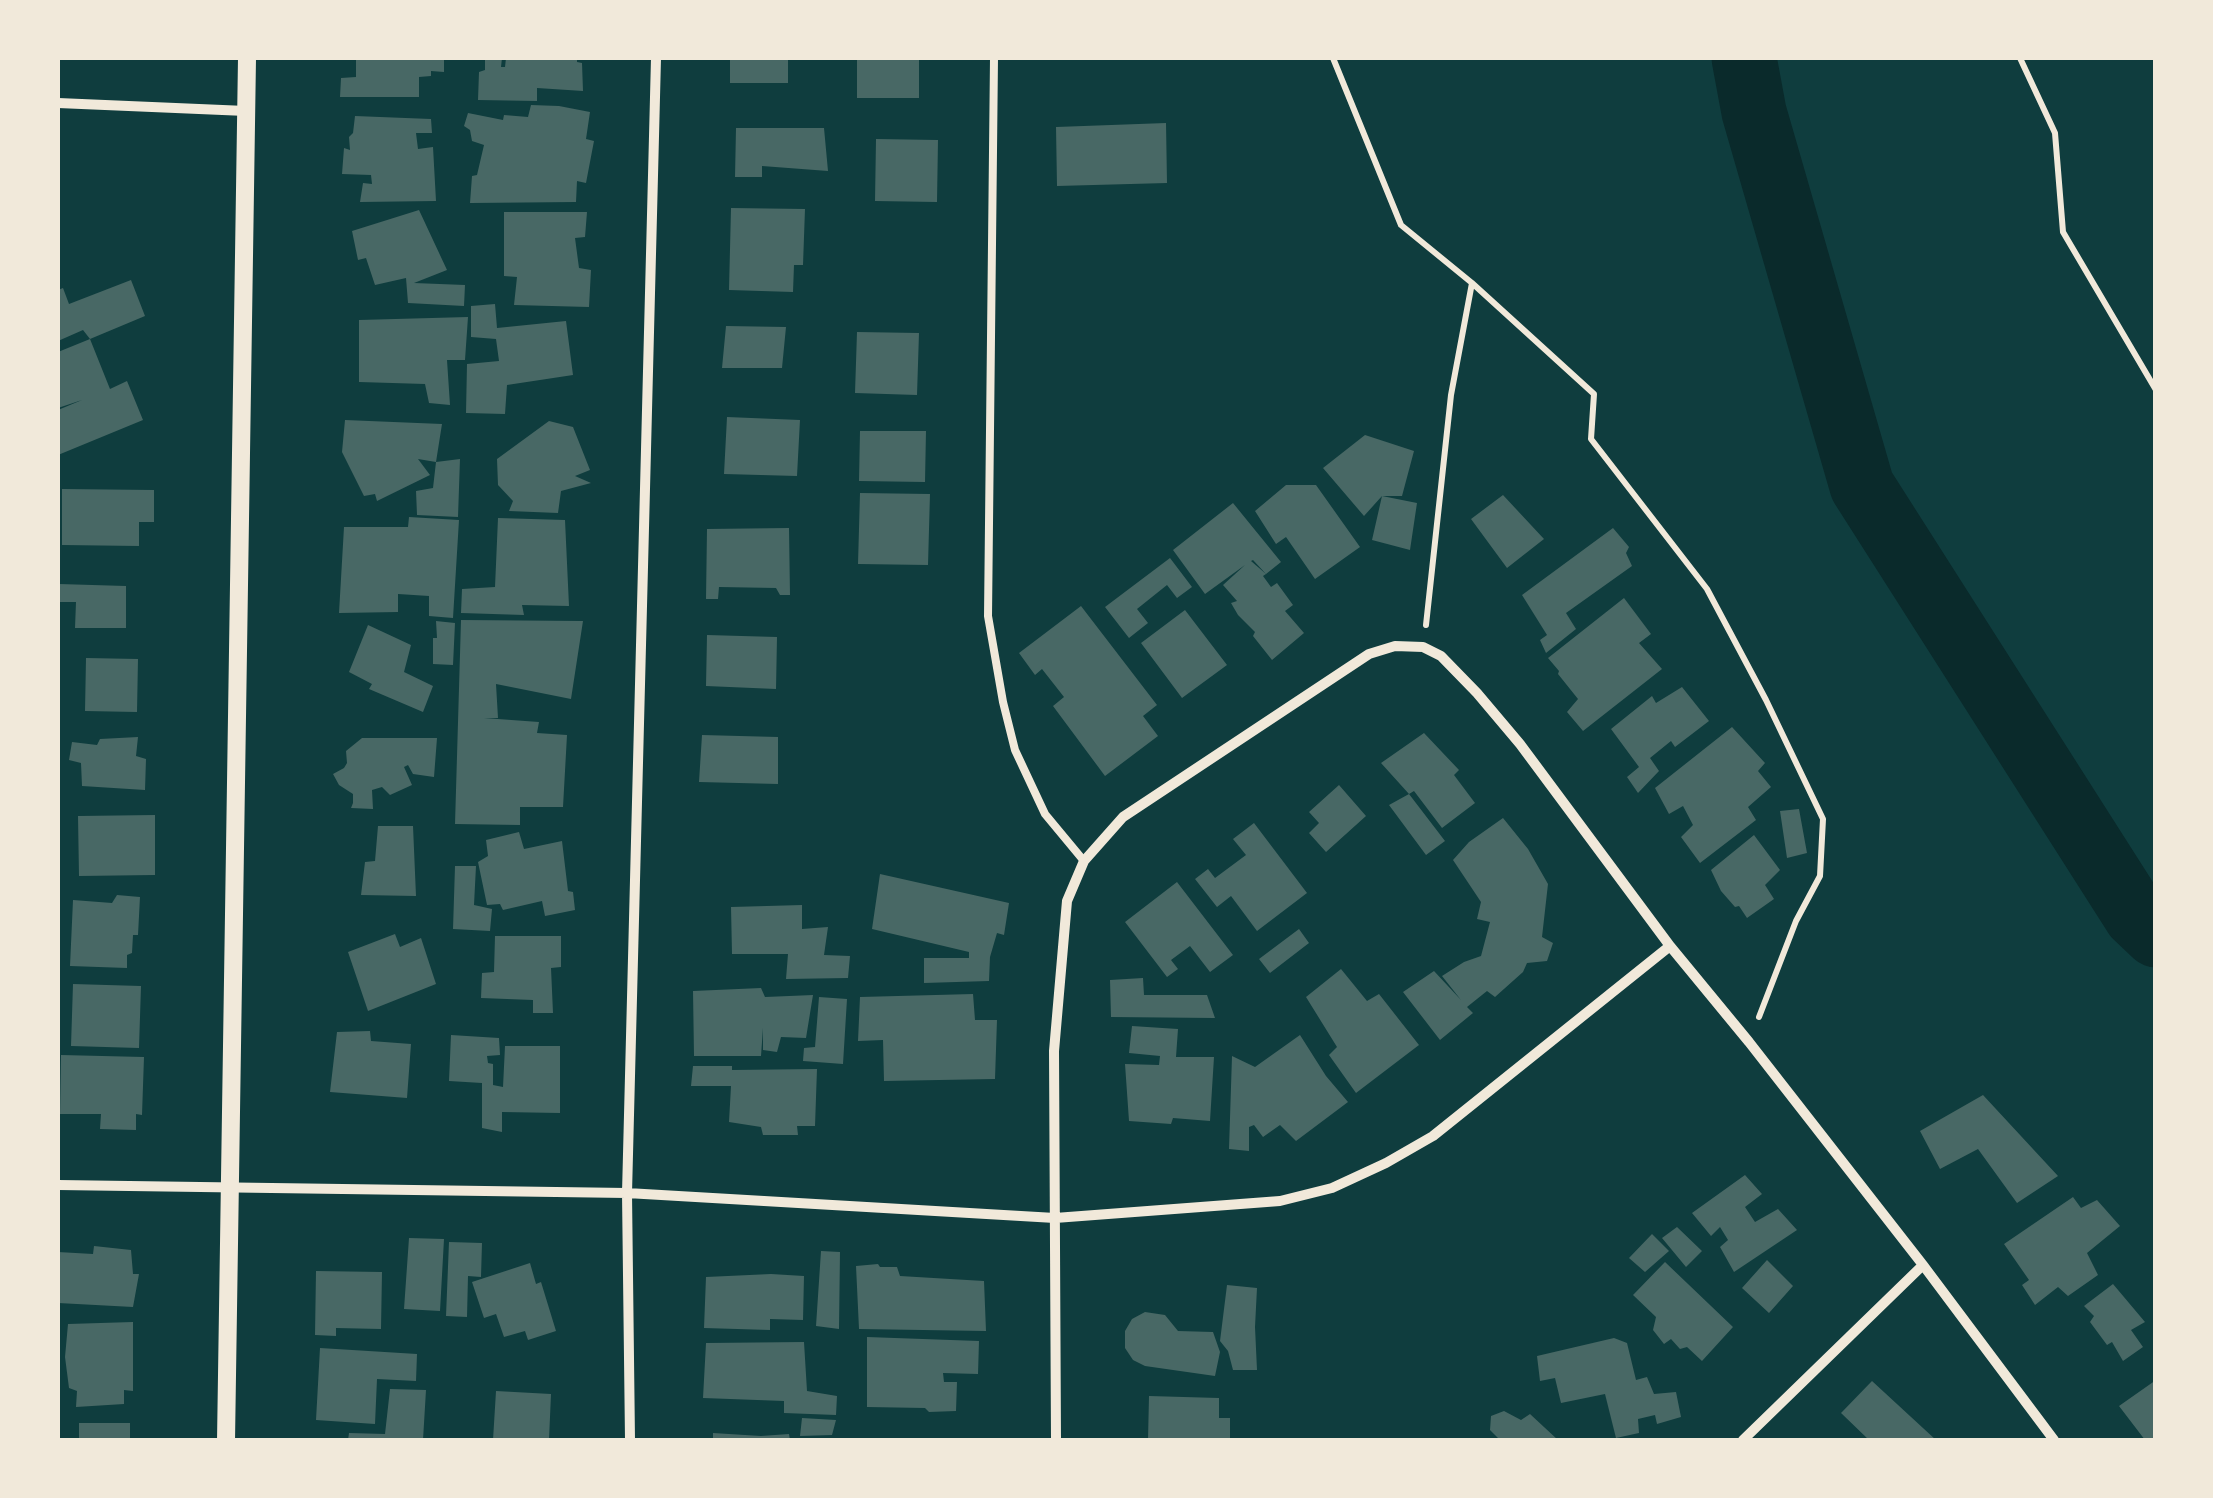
<!DOCTYPE html>
<html>
<head>
<meta charset="utf-8">
<style>
  body { margin:0 }
  #map { position:relative; width:2213px; height:1498px; overflow:hidden; background:#0f3d3e; font-family:Spectral,serif }
  canvas { display:block }
  .frame { position:absolute; inset:0; border:60px solid #f1e9da; pointer-events:none }
</style>
</head>
<body>
<div id="map">
<canvas width="2213" height="1498"></canvas>
<div class="frame"></div>
</div>
<script>
const context = document.querySelector('canvas').getContext('2d');
context.lineJoin = 'round';
const shape = rows => new Path2D(rows.map(r => 'M' + r).join(''));
function strokePath(path, color, width, dash) { context.strokeStyle = color; context.lineWidth = width; context.lineCap = dash ? 'butt' : 'round'; context.setLineDash(dash || []); context.stroke(path); }
function fill(path, color) { context.fillStyle = color; context.fill(path, 'evenodd'); }
const river = shape([
  [1744,58,1754,112,1862,486,2136,916,2156,935]
]);
const building = shape([
  [356,58,444,58,444,72,431,71,431,76,419,77,419,97,340,97,341,78,356,77],
  [485,58,502,58,501,67,505,67,506,58,577,58,577,62,582,63,583,91,537,88,537,101,478,100,479,72,485,70],
  [730,58,788,58,788,83,730,83],
  [857,58,919,58,919,98,857,98],
  [531,105,559,106,590,112,586,139,594,141,586,183,577,181,576,202,470,203,472,176,477,175,484,145,472,141,470,130,464,126,468,113,503,120,504,115,528,117],
  [355,116,431,119,432,133,416,133,418,149,433,147,436,201,360,202,363,183,372,184,371,175,342,174,344,148,350,150,349,137,353,133],
  [1166,123,1167,183,1057,186,1056,127],
  [736,128,824,128,828,171,762,166,762,177,735,177],
  [876,139,938,140,937,202,875,201],
  [731,208,805,209,803,265,794,265,793,292,729,290],
  [419,210,447,270,414,283,465,285,464,306,408,303,406,278,375,285,366,258,358,260,352,231],
  [504,212,587,212,585,237,575,238,579,268,591,270,589,307,514,305,517,277,504,276],
  [131,280,145,316,90,339,83,330,58,341,58,290,63,288,69,304],
  [495,304,497,328,566,321,573,375,507,385,505,414,466,413,467,364,499,361,496,339,471,337,471,306],
  [468,317,465,360,447,360,450,405,429,403,425,384,359,382,359,320],
  [726,326,786,327,782,368,722,368],
  [857,332,919,333,917,395,855,393],
  [90,339,110,389,127,381,143,420,58,455,58,410,82,400,58,408,58,352],
  [727,417,800,420,797,476,724,474],
  [345,420,442,424,436,462,418,459,430,475,377,501,375,494,364,496,342,452],
  [549,421,573,427,590,470,575,476,591,483,561,491,558,513,509,511,513,501,498,485,497,459],
  [860,431,926,431,925,482,859,481],
  [1365,435,1414,451,1402,496,1382,496,1417,503,1410,550,1372,540,1382,496,1364,516,1323,468],
  [460,459,458,517,417,515,416,491,433,488,436,462],
  [1286,485,1316,485,1360,547,1315,579,1286,537,1276,544,1255,511],
  [62,489,154,490,154,522,139,522,139,546,62,545],
  [860,493,930,494,928,565,858,564],
  [1503,495,1544,539,1507,568,1471,519],
  [1233,503,1281,562,1266,574,1253,560,1251,561,1266,574,1263,576,1271,587,1277,583,1293,605,1285,611,1304,633,1272,660,1253,636,1255,632,1238,615,1231,603,1237,601,1223,585,1245,565,1205,594,1173,550],
  [409,517,459,520,453,618,429,616,429,596,398,594,398,612,339,613,344,527,408,527],
  [498,518,565,520,569,606,522,605,524,615,461,613,462,589,495,587],
  [789,528,790,595,780,595,776,588,719,587,718,599,706,599,707,529],
  [1613,528,1629,547,1626,553,1632,566,1566,613,1576,629,1546,653,1540,640,1547,635,1522,595],
  [1170,558,1192,587,1177,598,1167,585,1137,609,1148,623,1129,638,1105,607],
  [59,584,126,586,126,628,75,628,76,602,59,602],
  [1624,598,1651,634,1639,643,1662,669,1583,731,1567,712,1578,699,1558,674,1559,671,1548,658],
  [1081,606,1157,705,1143,716,1158,736,1105,776,1053,706,1064,697,1042,669,1035,675,1019,653],
  [1185,610,1227,665,1182,698,1141,643],
  [461,620,583,621,571,699,496,684,498,718,484,718,539,722,537,733,567,735,563,807,520,807,520,825,455,824],
  [436,621,455,623,453,665,433,664,433,638,437,638],
  [368,625,411,645,404,672,433,686,423,712,369,689,372,684,349,672],
  [707,635,777,637,776,689,706,686],
  [86,658,138,659,137,712,85,711],
  [1682,687,1709,721,1675,747,1671,741,1650,758,1659,771,1638,793,1627,777,1639,767,1611,729,1652,696,1656,703],
  [1732,727,1765,763,1758,771,1771,787,1748,807,1756,820,1700,863,1681,837,1693,825,1683,806,1669,814,1655,788],
  [1424,733,1459,770,1454,775,1475,803,1442,828,1414,791,1409,794,1445,841,1426,855,1389,805,1409,794,1381,763],
  [702,735,778,737,778,784,699,782],
  [138,737,136,756,146,759,145,790,82,786,81,763,69,760,72,742,97,745,100,739],
  [362,738,437,738,434,777,413,774,408,765,404,767,412,785,390,795,382,787,372,790,373,809,351,808,353,803,353,794,339,785,333,774,344,768,347,763,346,751],
  [1339,785,1366,816,1326,852,1309,833,1319,823,1309,812],
  [1799,809,1807,853,1787,858,1780,811],
  [155,815,155,875,79,876,78,816],
  [1503,818,1528,849,1548,884,1542,937,1553,943,1547,961,1527,963,1523,972,1495,997,1487,991,1467,1007,1473,1013,1440,1040,1403,992,1434,971,1461,1000,1442,976,1464,962,1481,956,1490,922,1477,919,1481,902,1453,860,1469,842],
  [1254,823,1307,893,1257,931,1231,896,1217,907,1195,879,1208,869,1215,878,1246,855,1233,839],
  [378,826,413,826,416,896,361,895,365,862,375,861],
  [519,832,524,849,562,841,568,891,573,892,575,910,545,916,542,901,503,910,500,904,487,905,478,862,488,856,486,840],
  [1754,835,1780,870,1765,885,1774,899,1747,918,1739,906,1735,907,1721,891,1711,870],
  [455,866,476,866,474,905,492,909,490,931,453,929],
  [880,874,1009,903,1004,935,997,933,990,957,989,981,924,983,924,958,969,958,969,952,872,929],
  [1177,882,1233,955,1210,972,1190,946,1171,960,1178,969,1167,977,1125,922],
  [117,895,140,897,138,935,133,935,132,953,127,955,127,968,70,966,73,900,112,903],
  [802,905,802,929,828,927,824,955,850,956,848,978,786,979,788,954,732,954,731,907],
  [1299,929,1309,943,1270,973,1259,959],
  [395,934,400,947,421,938,436,984,368,1011,348,952],
  [495,936,561,936,561,967,551,968,553,1013,533,1013,533,1000,481,998,482,973,494,972],
  [1341,969,1367,1001,1379,994,1419,1045,1356,1093,1329,1055,1337,1047,1306,997],
  [1143,978,1144,995,1207,995,1215,1018,1111,1017,1110,980],
  [73,984,141,986,139,1048,71,1046],
  [761,988,765,997,813,995,806,1038,781,1037,777,1052,763,1050,763,1028,761,1056,694,1056,693,991],
  [973,994,975,1020,997,1020,995,1079,884,1081,883,1040,858,1041,860,997],
  [819,997,847,999,843,1064,803,1061,804,1048,815,1047],
  [1132,1026,1178,1029,1176,1057,1214,1057,1210,1121,1173,1118,1171,1124,1129,1121,1125,1064,1159,1065,1160,1056,1129,1053],
  [370,1031,371,1041,411,1044,407,1098,330,1092,337,1032],
  [451,1035,499,1038,500,1055,487,1056,488,1063,493,1064,493,1085,503,1087,505,1046,560,1046,560,1113,502,1112,502,1132,482,1128,482,1083,449,1081],
  [1300,1035,1326,1076,1348,1102,1296,1141,1280,1125,1263,1137,1254,1125,1249,1127,1249,1151,1229,1149,1232,1056,1255,1067],
  [61,1055,144,1057,142,1115,136,1114,136,1130,100,1129,101,1114,60,1114],
  [693,1066,732,1066,732,1070,817,1069,815,1126,797,1126,798,1135,763,1135,761,1127,729,1122,731,1086,691,1086],
  [1983,1095,2058,1176,2017,1203,1978,1149,1940,1169,1920,1131],
  [1745,1175,1762,1194,1745,1207,1755,1222,1778,1209,1797,1230,1734,1272,1720,1247,1728,1240,1720,1227,1711,1236,1692,1213],
  [2073,1197,2081,1208,2097,1200,2120,1226,2087,1253,2098,1275,2068,1296,2058,1287,2035,1305,2022,1285,2029,1280,2004,1244],
  [1677,1227,1702,1251,1686,1267,1662,1238],
  [1652,1234,1669,1251,1645,1272,1629,1258],
  [409,1238,444,1239,440,1311,404,1309],
  [449,1242,482,1243,481,1277,468,1276,467,1317,446,1316],
  [94,1246,131,1250,133,1274,139,1274,133,1307,58,1303,58,1252,93,1254],
  [821,1251,840,1252,839,1329,816,1326],
  [1767,1260,1793,1286,1769,1313,1742,1288],
  [1665,1262,1733,1327,1702,1361,1687,1347,1680,1349,1671,1339,1664,1344,1653,1330,1656,1317,1633,1295],
  [530,1263,536,1284,541,1282,556,1331,528,1340,525,1331,504,1337,496,1314,484,1318,472,1282],
  [878,1264,880,1267,897,1267,900,1276,984,1281,986,1331,859,1329,856,1266],
  [316,1271,382,1272,381,1329,336,1328,336,1336,315,1335],
  [771,1274,804,1276,803,1320,770,1319,770,1330,704,1328,706,1277],
  [2113,1284,2145,1322,2131,1330,2143,1347,2123,1361,2112,1342,2107,1345,2090,1322,2094,1316,2084,1306],
  [1227,1285,1257,1288,1255,1327,1257,1370,1233,1370,1228,1351,1220,1341],
  [1145,1312,1165,1315,1178,1331,1213,1332,1220,1352,1215,1376,1145,1366,1133,1360,1125,1348,1125,1331,1132,1319],
  [133,1322,133,1391,124,1390,124,1404,76,1407,77,1391,69,1388,65,1357,68,1324],
  [867,1337,979,1341,978,1374,943,1373,944,1382,957,1382,956,1411,929,1412,925,1408,867,1407],
  [1614,1338,1627,1343,1636,1380,1647,1377,1654,1394,1676,1392,1681,1417,1657,1424,1655,1415,1638,1419,1639,1433,1616,1438,1605,1394,1561,1403,1555,1378,1540,1381,1537,1356],
  [804,1342,807,1391,837,1396,836,1415,784,1413,784,1401,703,1398,706,1343],
  [320,1348,417,1354,416,1381,377,1379,375,1424,316,1420],
  [2156,1380,2156,1440,2145,1440,2119,1406],
  [1872,1381,1936,1440,1869,1440,1841,1413],
  [390,1389,426,1390,423,1440,348,1440,349,1433,385,1434],
  [496,1391,551,1394,549,1440,493,1440],
  [1149,1396,1219,1398,1219,1418,1230,1418,1230,1440,1148,1440],
  [1504,1411,1521,1420,1530,1414,1558,1440,1500,1440,1490,1430,1491,1416],
  [802,1418,836,1420,832,1435,800,1436],
  [79,1423,130,1423,130,1440,79,1440],
  [713,1433,761,1436,789,1434,790,1440,713,1440]
]);
const path = shape([
  [1333,58,1401,225,1472,283,1594,394,1591,439,1707,589,1766,700,1823,819,1820,876,1796,921,1759,1017],
  [2020,58,2055,133,2063,232,2156,390],
  [1426,625,1451,395,1472,283]
]);
const service = shape([
  [994,58,988,616,1003,702,1015,750,1045,814,1084,861]
]);
const minor = shape([
  [58,103,246,111],
  [58,1185,627,1193,1055,1218,1280,1201,1332,1188,1386,1163,1433,1136,1670,946],
  [630,1440,627,1193,656,58],
  [1056,1440,1054,1051,1067,901,1084,861,1123,817,1369,654,1395,646,1423,647,1441,656,1477,693,1520,744,1670,946,1749,1042,1923,1265,2054,1440],
  [1743,1440,1923,1265]
]);
const tertiary = shape([
  [226,1440,247,58]
]);
strokePath(river, '#0a2a2b', 65);
fill(building, '#486865');
strokePath(path, '#f1e9da', 6);
strokePath(service, '#f1e9da', 8);
strokePath(minor, '#f1e9da', 10);
strokePath(tertiary, '#f1e9da', 18);
</script>
</body>
</html>
